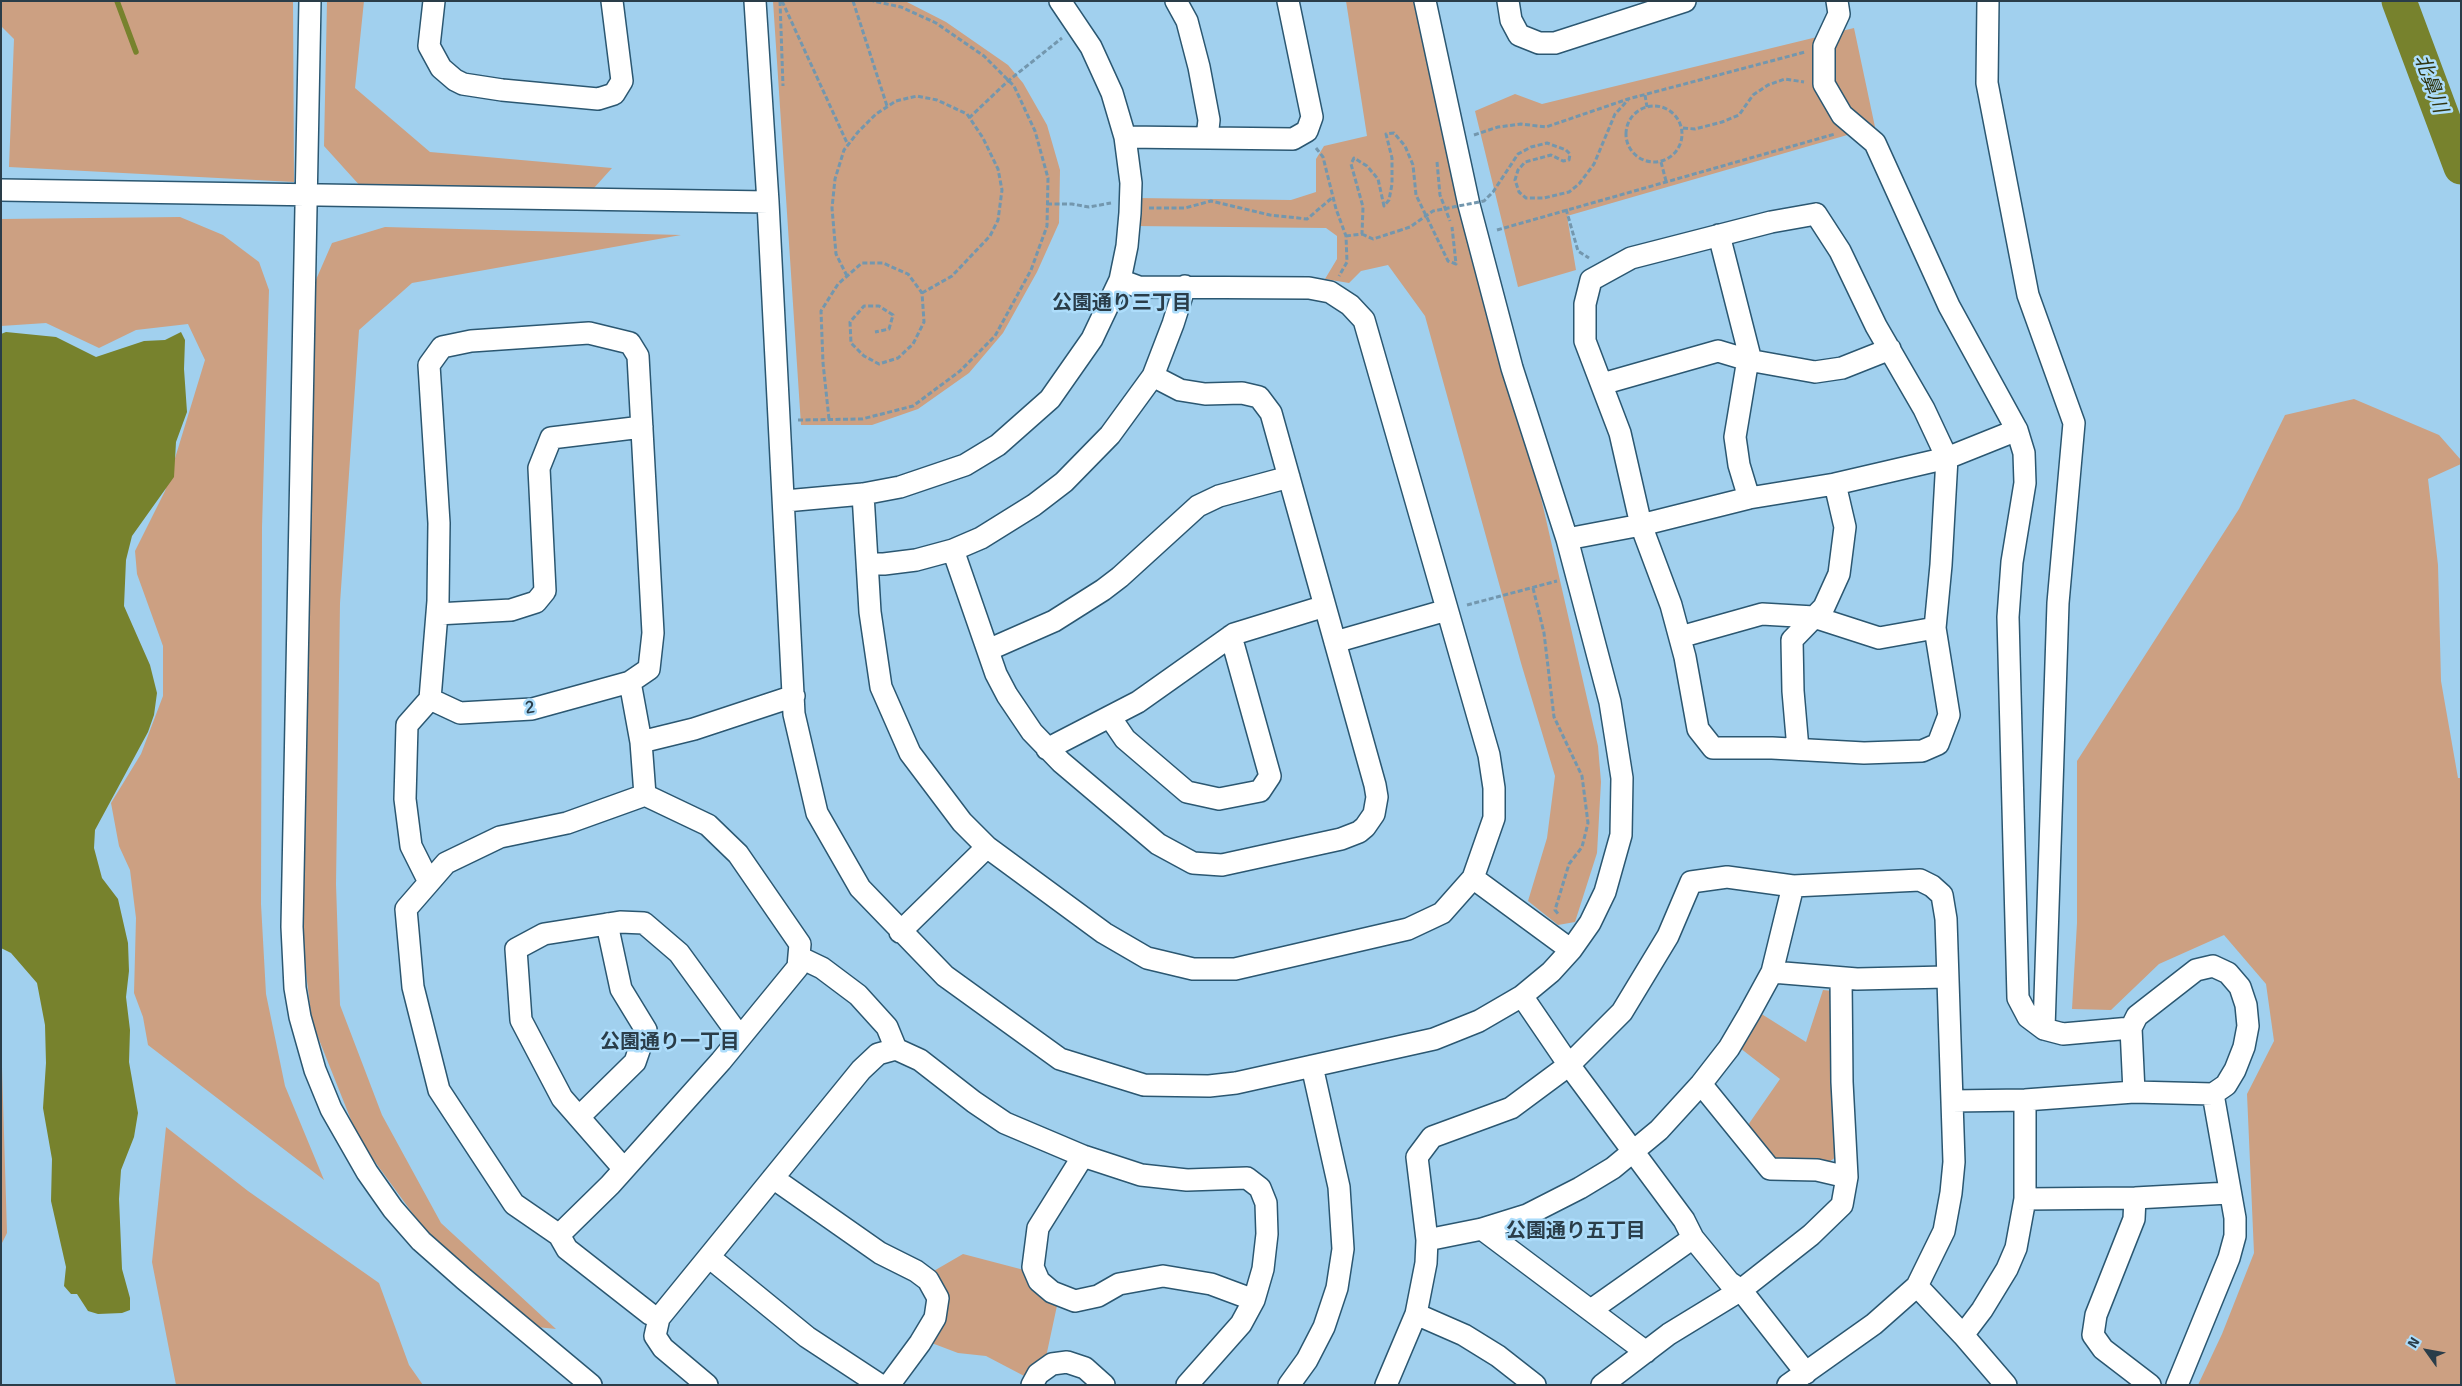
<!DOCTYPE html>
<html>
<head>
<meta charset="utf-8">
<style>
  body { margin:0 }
  #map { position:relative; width:2462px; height:1386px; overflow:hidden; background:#a1d0ee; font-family:Signika,sans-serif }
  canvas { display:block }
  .frame { position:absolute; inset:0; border:2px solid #2a3d49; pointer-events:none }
  .north { position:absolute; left:2402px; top:1326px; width:50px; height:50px; -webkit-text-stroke:4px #adddfb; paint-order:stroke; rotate:302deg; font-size:14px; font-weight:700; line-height:20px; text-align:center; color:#2a3d49 }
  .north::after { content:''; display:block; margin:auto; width:18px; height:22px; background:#2a3d49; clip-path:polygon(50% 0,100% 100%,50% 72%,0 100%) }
</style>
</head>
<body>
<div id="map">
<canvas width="2462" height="1386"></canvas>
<div class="frame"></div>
<div class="north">N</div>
</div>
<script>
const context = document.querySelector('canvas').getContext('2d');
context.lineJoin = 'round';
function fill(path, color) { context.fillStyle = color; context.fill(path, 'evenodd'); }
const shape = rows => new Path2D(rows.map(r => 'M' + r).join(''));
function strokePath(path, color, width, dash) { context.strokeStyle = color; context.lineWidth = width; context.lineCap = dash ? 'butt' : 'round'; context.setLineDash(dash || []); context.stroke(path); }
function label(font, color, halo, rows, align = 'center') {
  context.font = font + ' Signika,"Noto Sans JP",sans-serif'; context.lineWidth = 5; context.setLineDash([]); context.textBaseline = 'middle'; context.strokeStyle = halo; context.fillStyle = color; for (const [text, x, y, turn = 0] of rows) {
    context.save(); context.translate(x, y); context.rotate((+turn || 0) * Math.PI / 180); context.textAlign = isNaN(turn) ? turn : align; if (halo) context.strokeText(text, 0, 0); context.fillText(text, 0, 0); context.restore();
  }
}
const green = shape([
  [1,1,293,1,294,182,9,167,14,39,1,26],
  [327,1,364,1,355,88,430,152,612,168,594,188,362,188,324,146],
  [773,1,905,1,946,22,1008,65,1023,83,1047,125,1060,170,1059,223,1037,272,1003,333,969,373,918,409,872,425,801,425],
  [1346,1,1427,1,1598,746,1601,782,1597,853,1575,922,1558,925,1528,901,1547,838,1555,776,1521,663,1425,316,1388,265,1361,271,1349,283,1325,279,1337,259,1337,236,1326,228,1134,226,1136,198,1291,200,1316,192,1316,159,1324,146,1367,136],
  [1854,28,1875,127,1567,216,1576,270,1518,287,1475,111,1515,94,1542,104],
  [180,217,223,235,259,262,269,290,262,527,261,904,266,994,285,1086,324,1180,148,1045,143,1017,134,993,136,918,130,870,119,846,111,803,141,754,163,696,163,646,137,574,135,551,165,491,205,360,188,324,136,330,99,348,46,323,1,326,1,219],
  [385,227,681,235,412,283,359,330,340,603,336,884,340,1005,382,1115,441,1223,556,1329,537,1327,424,1229,359,1140,312,1022,302,940,315,282,332,243],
  [2354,399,2439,435,2461,460,2461,464,2428,479,2438,565,2441,681,2458,778,2461,778,2461,1385,2198,1385,2222,1334,2254,1253,2247,1094,2274,1041,2266,984,2224,935,2159,964,2111,1010,2072,1009,2077,923,2077,761,2239,509,2285,415],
  [1823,990,1833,991,1839,1155,1826,1164,1776,1161,1748,1125,1780,1079,1740,1048,1760,1013,1806,1042],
  [1,1034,7,1233,1,1245],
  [166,1127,248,1191,379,1283,409,1365,423,1385,176,1385,152,1262],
  [963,1254,1024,1270,1058,1301,1046,1357,1028,1378,986,1356,958,1353,929,1342,932,1272]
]);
const water = shape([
  [6,332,56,337,96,357,144,341,165,340,181,332,185,340,184,369,187,412,176,442,174,477,132,536,126,560,124,606,150,665,157,693,154,715,148,732,95,830,94,848,102,878,118,899,128,943,129,971,126,997,130,1030,129,1062,138,1113,134,1137,121,1170,119,1199,122,1269,130,1298,130,1310,122,1313,98,1314,88,1311,77,1294,71,1294,64,1286,66,1267,51,1201,52,1159,43,1108,46,1063,45,1025,37,983,11,953,1,948,1,334]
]);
const stream = shape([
  [117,1,136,52]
]);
const river = shape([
  [2399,1,2461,167]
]);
const path = shape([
  [780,1,783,86],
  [782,1,848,145],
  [853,1,887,106],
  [1645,95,1647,107],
  '1626 134a28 28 0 1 1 56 0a28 28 0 1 1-56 0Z',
  [969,118,1008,81,1062,38],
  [1683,128,1695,129,1722,122,1739,115,1753,95,1768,85,1785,79,1804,82],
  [1474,135,1498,127,1521,124,1546,127,1628,99,1805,52],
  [1316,148,1323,157,1336,209,1346,236,1347,262,1339,276],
  [1566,150,1570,154,1569,160,1563,161,1551,155,1525,162,1518,170,1515,180,1519,192,1526,198,1544,198,1569,192,1579,184,1594,164,1615,114,1628,100],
  [1437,162,1440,195,1450,221],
  [1661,162,1666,181],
  [1047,204,1072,204,1089,207,1111,203],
  [1149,208,1185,208,1211,201,1270,215,1307,219,1333,197],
  [1566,209,1578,251,1589,258],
  [1497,230,1835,134],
  [1362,234,1373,239,1398,231],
  [1346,236,1362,234,1363,207,1351,164,1354,158,1367,166,1378,179,1384,206,1389,200,1392,184,1392,158,1386,134,1394,133,1405,146,1413,165,1416,195,1448,261,1456,264,1452,227],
  [847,276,836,254,832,208,835,179,844,150,858,132,876,114,896,101,917,96,937,100,967,114,983,138,998,169,1002,190,998,220,990,236,952,276,922,293],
  [829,419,823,363,821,311,838,284,862,263,883,263,908,274,922,293,924,322,913,344,898,358,879,364,864,356,851,343,850,322,864,306,879,306,893,315,889,329,875,332],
  [798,420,862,419,913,406,960,371,995,336,1031,270,1047,226,1048,178,1035,131,1014,86,984,56,936,23,901,7,873,1],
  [1533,588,1544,633,1554,717,1582,776,1588,823,1582,847,1569,864,1555,910,1559,915],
  [1467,605,1557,581]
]);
const minor = shape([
  [310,1,292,927,295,988,300,1017,315,1070,331,1109,367,1172,393,1209,421,1241,464,1279,591,1385],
  [434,1,429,46,441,68,455,80,463,84,502,90,598,99,614,94,622,81,612,1],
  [1060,1,1091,47,1112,93,1125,137,1293,139,1307,131,1312,117,1288,1],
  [1176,1,1187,21,1199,67,1209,120,1207,138],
  [1508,1,1511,20,1519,35,1539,43,1555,43,1685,1],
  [1837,1,1839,14,1824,46,1824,84,1842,115,1875,143,1949,306,2017,430],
  [1988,1,1987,83,2028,295,2074,423,2058,603,2044,1029],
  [1,190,768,202,755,1],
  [768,202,794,714,817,813,860,888,945,976,1060,1059,1144,1085,1209,1086,1236,1083,1434,1039,1479,1021,1522,996,1551,972,1571,950,1590,923,1605,892,1621,835,1622,778,1610,702,1567,539,1512,368,1469,205,1425,1],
  [1816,214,1840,251,1876,326,1924,409,1947,458,1941,565,1935,628,1949,715,1938,744,1922,751,1864,753,1772,748,1713,748,1698,729,1685,657,1671,605,1641,525,1620,433,1585,341,1585,304,1591,280,1631,258,1771,222,1816,214],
  [1719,235,1749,353,1735,437,1739,465,1749,498],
  [1120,280,1139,287,1309,288,1330,292,1350,305,1364,320,1489,755,1494,788,1494,818,1473,878,1571,950],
  [1602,384,1718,351,1748,360,1815,372,1842,368,1890,349],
  [863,494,870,612,881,687,910,753,962,822,987,847,900,932],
  [785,501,863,494,900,487,965,465,998,445,1050,399,1092,339,1120,280,1127,246,1130,213,1131,183,1125,137],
  [1567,539,1641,525,1749,498,1835,484,1947,458,2017,430,2024,453,2025,483,2012,562,2008,617,2018,998,2028,1017,2044,1029,2063,1034,2131,1028],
  [953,550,996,674,1007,695,1032,732,1061,762,1158,844,1193,863,1222,865,1341,839,1359,832,1365,827,1374,814,1377,797,1375,785,1271,413,1259,397,1242,393,1205,394,1180,390,1153,376],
  [868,564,884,564,916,560,953,550,981,538,1034,505,1064,482,1110,435,1153,376,1173,324,1185,286],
  [437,614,511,610,536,602,545,591,539,468,551,438,642,427],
  [1680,637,1762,614,1814,617,1879,638,1935,628],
  [1335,642,1447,610],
  [988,650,1054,621,1103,590,1120,577,1198,506,1219,496,1289,477],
  [430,699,460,713,532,709,630,682],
  [1110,717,1125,739,1187,792,1219,799,1260,791,1270,776,1231,636],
  [1047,749,1138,702,1234,634,1325,606],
  [1798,749,1793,691,1792,640,1824,607,1839,574,1845,527,1835,484],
  [645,795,567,823,500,837,446,863,406,909,413,987,439,1090,514,1204,559,1235,610,1185,721,1061,798,967,800,944,738,854,708,825,645,795,641,742,694,729,794,696],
  [987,847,1104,933,1147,958,1193,969,1235,969,1408,929,1442,913,1473,878],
  [429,882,411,846,405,799,407,725,430,699,438,601,439,523,429,365,442,347,471,341,589,333,630,343,638,356,653,633,649,669,630,682,641,742],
  [799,957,822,968,858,995,887,1027,896,1049],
  [1772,972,1857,979,1946,977],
  [1522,996,1569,1065,1684,1220,1693,1238,1729,1282,1741,1290,1806,1373],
  [1701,1084,1770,1169,1817,1170,1847,1177],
  [2134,1092,2131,1028,2137,1016,2196,970,2213,966,2228,973,2240,987,2246,1005,2248,1026,2244,1047,2235,1070,2226,1085,2213,1094,2235,1218,2235,1236,2229,1258,2177,1385],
  [1952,1101,2025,1100,2134,1092,2213,1094],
  [579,1117,635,1062,646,1030,621,989,607,924],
  [1083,1156,1038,1228,1033,1267,1039,1281,1052,1292,1075,1301,1098,1296,1119,1284,1163,1276,1211,1284,1254,1300],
  [624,1169,562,1098,521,1020,516,949,544,934,620,922,644,923,679,953,740,1037],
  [773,1178,880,1253,916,1271,928,1280,938,1298,935,1318,920,1343,889,1385],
  [2135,1198,2134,1219,2096,1315,2093,1335,2103,1349,2150,1385],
  [2025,1199,2135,1198,2229,1193],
  [1482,1229,1646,1352],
  [559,1235,567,1249,650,1314,659,1318],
  [1427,1240,1417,1157,1432,1137,1511,1108,1569,1065,1622,1012,1668,936,1691,882,1727,877,1793,886],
  [709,1257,807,1337,880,1385],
  [1917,1286,1963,1335,1982,1310,2007,1269,2016,1248,2025,1199,2025,1100],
  [1591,1310,1693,1238],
  [1416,1314,1464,1335,1498,1356,1535,1385],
  [1963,1335,2006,1385],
  [707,1385,663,1348,655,1336,659,1318,861,1070,878,1054,896,1049,920,1060,974,1102,1005,1123,1083,1156,1141,1175,1187,1180,1247,1178,1260,1188,1266,1203,1267,1234,1263,1269,1254,1300,1241,1324,1187,1385],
  [1032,1385,1038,1374,1052,1364,1067,1362,1085,1368,1104,1385],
  [1289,1385,1307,1360,1324,1327,1337,1288,1343,1249,1339,1187,1312,1066],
  [1386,1385,1416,1314,1426,1263,1427,1240,1482,1229,1527,1215,1580,1188,1613,1168,1659,1130,1701,1084,1729,1048,1749,1014,1772,972,1793,886,1920,880,1932,886,1942,895,1946,919,1954,1162,1951,1193,1944,1231,1917,1286,1874,1324,1788,1385],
  [1602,1385,1669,1334,1741,1290,1811,1235,1842,1205,1847,1177,1842,1082,1841,978]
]);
const pathBridge = shape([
  [1398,231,1410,227,1433,211,1484,201,1493,192,1518,154,1531,147,1547,143,1566,150]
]);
const streetNames = [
  ["2",530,708,-9]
];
const waterNames = [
  ["北鼻川",2430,84,70]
];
const neighbourhoodNames = [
  ["公園通り三丁目",1122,304],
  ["公園通り一丁目",670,1043],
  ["公園通り五丁目",1576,1232]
];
fill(green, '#cca082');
fill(water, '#77822d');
strokePath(stream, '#77822d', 5.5);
strokePath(river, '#77822d', 35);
strokePath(minor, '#2b5771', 24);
strokePath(path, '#7397ae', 3, [5, 2.5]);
strokePath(minor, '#fff', 21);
strokePath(pathBridge, '#7397ae', 3, [5, 2.5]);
label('19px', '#2a3d49', '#adddfb', streetNames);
label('italic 20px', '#303511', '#adddfb', waterNames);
label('bold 20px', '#2a3d49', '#adddfb', neighbourhoodNames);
</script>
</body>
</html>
